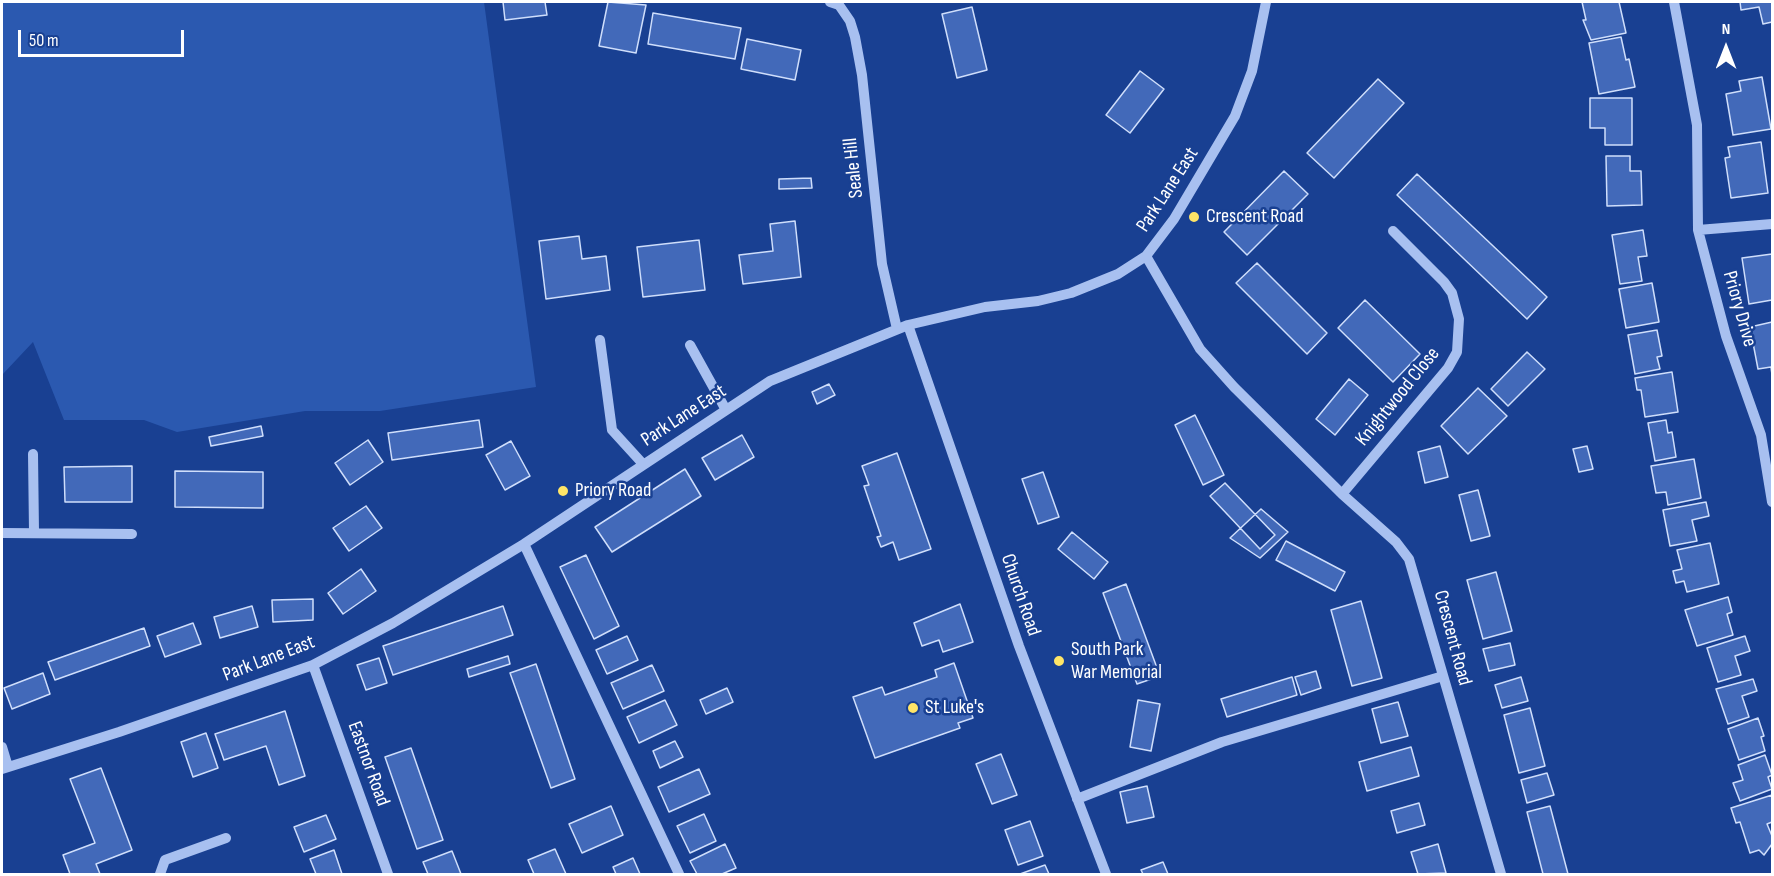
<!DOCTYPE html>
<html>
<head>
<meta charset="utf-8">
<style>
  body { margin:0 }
  #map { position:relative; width:1774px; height:876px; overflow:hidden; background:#194092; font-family:"Sofia Sans Condensed",sans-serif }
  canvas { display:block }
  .frame { position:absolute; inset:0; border:3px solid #fff; pointer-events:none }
  .north { position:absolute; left:1696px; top:18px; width:60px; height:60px; -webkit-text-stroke:4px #194092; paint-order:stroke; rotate:0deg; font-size:16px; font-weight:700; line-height:24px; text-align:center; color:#fff }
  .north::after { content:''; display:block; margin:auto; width:21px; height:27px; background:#fff; clip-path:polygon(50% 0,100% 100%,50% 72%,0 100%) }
  .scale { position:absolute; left:18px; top:30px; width:166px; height:27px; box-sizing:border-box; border:3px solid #fff; border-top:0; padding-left:8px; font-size:18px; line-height:21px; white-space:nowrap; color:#fff; -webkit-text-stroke:4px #194092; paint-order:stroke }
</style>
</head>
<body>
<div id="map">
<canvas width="1774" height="876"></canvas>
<div class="frame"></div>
<div class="north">N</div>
<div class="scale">50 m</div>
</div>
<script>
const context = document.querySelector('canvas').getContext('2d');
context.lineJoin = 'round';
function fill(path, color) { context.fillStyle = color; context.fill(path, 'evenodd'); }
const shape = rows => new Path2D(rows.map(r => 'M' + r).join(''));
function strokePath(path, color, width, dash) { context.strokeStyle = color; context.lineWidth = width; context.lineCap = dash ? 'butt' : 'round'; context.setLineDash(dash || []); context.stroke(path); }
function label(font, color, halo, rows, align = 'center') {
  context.font = font + ' "Sofia Sans Condensed",sans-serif'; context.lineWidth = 5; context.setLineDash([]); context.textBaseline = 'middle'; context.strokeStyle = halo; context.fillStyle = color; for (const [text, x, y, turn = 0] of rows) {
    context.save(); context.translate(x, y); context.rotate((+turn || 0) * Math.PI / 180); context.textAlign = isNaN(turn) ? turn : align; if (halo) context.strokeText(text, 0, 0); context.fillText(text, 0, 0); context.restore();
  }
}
const green = shape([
  [2,2,484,2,536,387,380,411,305,411,177,432,144,420,64,420,33,342,2,375]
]);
const building = shape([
  [503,2,545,2,547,15,505,20,503,2],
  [608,2,646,5,636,53,599,46,608,2],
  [1582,2,1619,2,1626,33,1591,40,1583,20,1586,20,1582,2],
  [1740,2,1772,2,1772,22,1763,24,1759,7,1741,10,1740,2],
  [972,7,987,70,957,78,942,14,972,7],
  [653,13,741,28,735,59,648,44,653,13],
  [1621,37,1626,60,1629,59,1635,87,1599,94,1589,43,1621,37],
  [747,39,801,50,795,80,741,69,747,39],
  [1140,71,1164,89,1130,133,1106,115,1140,71],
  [1762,77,1771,129,1733,135,1726,94,1741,91,1739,81,1762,77],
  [1378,79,1404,103,1334,178,1307,153,1378,79],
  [1590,98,1632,98,1632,145,1605,145,1605,128,1590,128,1590,98],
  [1761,142,1768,193,1731,198,1725,158,1730,157,1728,147,1761,142],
  [1606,156,1630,156,1630,171,1641,171,1642,205,1607,206,1606,156],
  [1284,171,1308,194,1247,255,1224,232,1284,171],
  [1417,174,1547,297,1527,319,1397,195,1417,174],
  [811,178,812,188,779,189,779,179,811,178],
  [795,221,801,277,743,284,739,255,773,251,770,224,795,221],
  [1643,230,1647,256,1638,257,1642,281,1620,284,1612,235,1643,230],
  [579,236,582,259,606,256,610,290,546,299,539,241,579,236],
  [699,240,705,290,643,297,637,247,699,240],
  [1772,254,1772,300,1749,304,1742,258,1772,254],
  [1257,263,1327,333,1307,354,1236,283,1257,263],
  [1652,283,1659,322,1626,328,1619,289,1652,283],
  [1365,300,1420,354,1393,382,1338,328,1365,300],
  [1772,322,1772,375,1771,367,1758,369,1750,327,1772,322],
  [1657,330,1662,356,1657,357,1660,369,1635,374,1628,335,1657,330],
  [1527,352,1545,369,1508,406,1491,389,1527,352],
  [1672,372,1678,412,1645,417,1641,390,1637,390,1635,378,1672,372],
  [1349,379,1368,395,1335,435,1316,419,1349,379],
  [829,384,835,395,817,404,812,392,829,384],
  [1478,388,1507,416,1468,454,1441,426,1478,388],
  [1195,415,1224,475,1203,485,1175,425,1195,415],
  [479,420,483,447,392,460,388,433,479,420],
  [1666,420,1668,433,1672,432,1676,457,1655,461,1648,423,1666,420],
  [261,426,263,436,211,446,209,437,261,426],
  [742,435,754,457,715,480,702,458,742,435],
  [368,440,383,462,350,485,335,463,368,440],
  [511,441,530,476,505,490,486,455,511,441],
  [1440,446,1448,477,1425,483,1418,452,1440,446],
  [1587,446,1593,469,1579,472,1573,449,1587,446],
  [897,453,931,549,899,560,893,542,881,547,877,537,881,536,864,486,869,485,862,466,897,453],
  [1694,459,1701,498,1668,505,1666,492,1656,493,1651,466,1694,459],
  [132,466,132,502,65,502,64,467,132,466],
  [685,469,701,496,612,552,595,527,685,469],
  [175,471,263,472,263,508,175,507,175,471],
  [1043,472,1059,517,1038,524,1022,479,1043,472],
  [1225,483,1275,535,1260,549,1210,496,1225,483],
  [1478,490,1490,536,1471,541,1459,495,1478,490],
  [1706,502,1709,516,1692,520,1697,541,1670,546,1663,510,1706,502],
  [366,506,382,528,349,551,333,528,366,506],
  [1261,509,1288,532,1260,558,1230,538,1261,509],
  [1072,532,1108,562,1094,579,1058,549,1072,532],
  [1286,541,1345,572,1335,591,1276,560,1286,541],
  [1710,543,1719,584,1687,592,1684,581,1676,583,1673,571,1682,569,1677,550,1710,543],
  [586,555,619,626,594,639,560,567,586,555],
  [361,569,376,591,343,614,328,593,361,569],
  [1496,572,1512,631,1483,639,1467,580,1496,572],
  [1126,584,1160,676,1137,684,1103,593,1126,584],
  [1728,597,1732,612,1727,614,1733,635,1697,646,1685,610,1728,597],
  [313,599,313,620,273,622,272,600,313,599],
  [1361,601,1382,678,1352,686,1331,610,1361,601],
  [960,604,973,642,943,652,939,640,922,646,914,623,960,604],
  [252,606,258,627,220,638,214,617,252,606],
  [503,606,513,635,393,675,383,646,503,606],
  [193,623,201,644,165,657,157,636,193,623],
  [144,628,150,646,55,680,48,662,144,628],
  [627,636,638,660,607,674,596,650,627,636],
  [1745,636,1750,651,1735,656,1741,675,1718,682,1707,648,1745,636],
  [1510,643,1515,665,1489,671,1483,649,1510,643],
  [508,656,510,664,469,677,467,669,508,656],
  [379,658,387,683,366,690,357,665,379,658],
  [954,663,973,718,958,723,960,728,875,758,853,697,882,687,885,695,937,677,935,670,954,663],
  [536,664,575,779,551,788,510,673,536,664],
  [652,665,664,691,623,709,611,683,652,665],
  [1316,671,1321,688,1301,695,1295,677,1316,671],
  [43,673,50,694,12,709,4,688,43,673],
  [1292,677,1297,695,1227,717,1221,699,1292,677],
  [1521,677,1528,701,1502,708,1495,685,1521,677],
  [1753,679,1757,691,1742,696,1749,717,1728,724,1716,689,1753,679],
  [727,688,733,702,706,714,700,700,727,688],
  [665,700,677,725,639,743,627,717,665,700],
  [1138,700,1160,704,1151,751,1130,747,1138,700],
  [1398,702,1408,736,1381,743,1372,709,1398,702],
  [1530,708,1545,766,1519,773,1504,715,1530,708],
  [285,711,305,776,279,785,266,746,224,760,215,734,285,711],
  [1758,718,1764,736,1761,737,1765,751,1739,760,1728,729,1758,718],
  [206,733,218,768,193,777,181,742,206,733],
  [675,741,683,757,660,768,653,751,675,741],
  [1411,747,1419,776,1367,791,1359,762,1411,747],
  [411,748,443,840,417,849,385,757,411,748],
  [1001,754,1017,795,992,804,976,764,1001,754],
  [1765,755,1772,775,1768,777,1772,789,1740,801,1733,783,1743,780,1738,765,1765,755],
  [101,768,132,850,96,864,100,874,70,874,63,855,95,843,70,779,101,768],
  [699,769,710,794,669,812,658,787,699,769],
  [1547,773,1554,795,1527,803,1521,780,1547,773],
  [1147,786,1154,817,1127,823,1120,792,1147,786],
  [1772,795,1772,822,1767,824,1772,836,1772,844,1764,855,1759,850,1750,853,1740,822,1736,823,1731,808,1772,795],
  [1419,803,1425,825,1397,833,1391,811,1419,803],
  [611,806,623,835,582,853,569,824,611,806],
  [1550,806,1568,874,1543,874,1527,812,1550,806],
  [704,814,716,841,690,853,677,826,704,814],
  [326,815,336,839,304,852,294,827,326,815],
  [1030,821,1043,856,1018,865,1005,830,1030,821],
  [725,844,736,868,722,874,697,874,690,861,725,844],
  [1438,844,1446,873,1418,874,1411,852,1438,844],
  [555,849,566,874,534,874,528,860,555,849],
  [334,850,342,874,316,874,310,859,334,850],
  [452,851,461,874,428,874,423,862,452,851],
  [633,858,640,874,616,874,613,867,633,858],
  [1163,862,1168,874,1143,874,1141,870,1163,862],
  [1045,865,1049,874,1020,874,1045,865]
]);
const minor = shape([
  [830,2,839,5,850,21,855,37,862,75,882,264,897,329],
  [1674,2,1697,125,1698,230,1726,336,1761,435,1772,502],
  [1698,230,1772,224],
  [1146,256,1200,349,1234,387,1342,494,1396,542,1409,559,1501,874],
  [908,325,1019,646,1106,874],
  [600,340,612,430,643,464],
  [690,345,726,410],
  [33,454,34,532],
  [1342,494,1448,368,1457,352,1459,319,1452,293,1444,282,1393,231],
  [2,533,132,534],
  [524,544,679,874],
  [313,665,388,874],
  [2,747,8,767],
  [2,769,119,732,313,665,393,623,524,544,770,381,908,325,985,307,1038,301,1071,293,1118,274,1146,256,1174,219,1235,116,1252,71,1266,2],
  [1077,799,1222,742,1443,676],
  [160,874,165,860,226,838]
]);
const markers = [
  [1194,217,6,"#ffe567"],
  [563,491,6,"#ffe567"],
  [1059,661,6,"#ffe567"],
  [913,708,6,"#ffe567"]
];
const streetNames = [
  ["Seale Hill",854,168,-96],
  ["Park Lane East",1168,190,-57],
  ["Priory Drive",1739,309,74],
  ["Knightwood Close",1398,397,-51],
  ["Park Lane East",684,416,-33],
  ["Church Road",1020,595,71],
  ["Crescent Road",1452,638,75],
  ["Park Lane East",269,659,-21],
  ["Eastnor Road",368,764,70]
];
const poiNames = [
  ["Crescent Road",1206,217],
  ["Priory Road",575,491],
  ["South Park",1071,650],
  ["War Memorial",1071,673],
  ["St Luke's",925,708]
];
fill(green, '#2b59b0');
fill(building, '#4269b9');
strokePath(building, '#cfdefb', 1.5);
strokePath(minor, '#a8c0f0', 10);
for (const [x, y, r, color] of markers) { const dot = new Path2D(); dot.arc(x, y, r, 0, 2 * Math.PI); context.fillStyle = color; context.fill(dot); strokePath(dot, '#194092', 2); }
label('20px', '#fff', '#194092', streetNames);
label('20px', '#fff', '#194092', poiNames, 'left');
</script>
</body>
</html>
